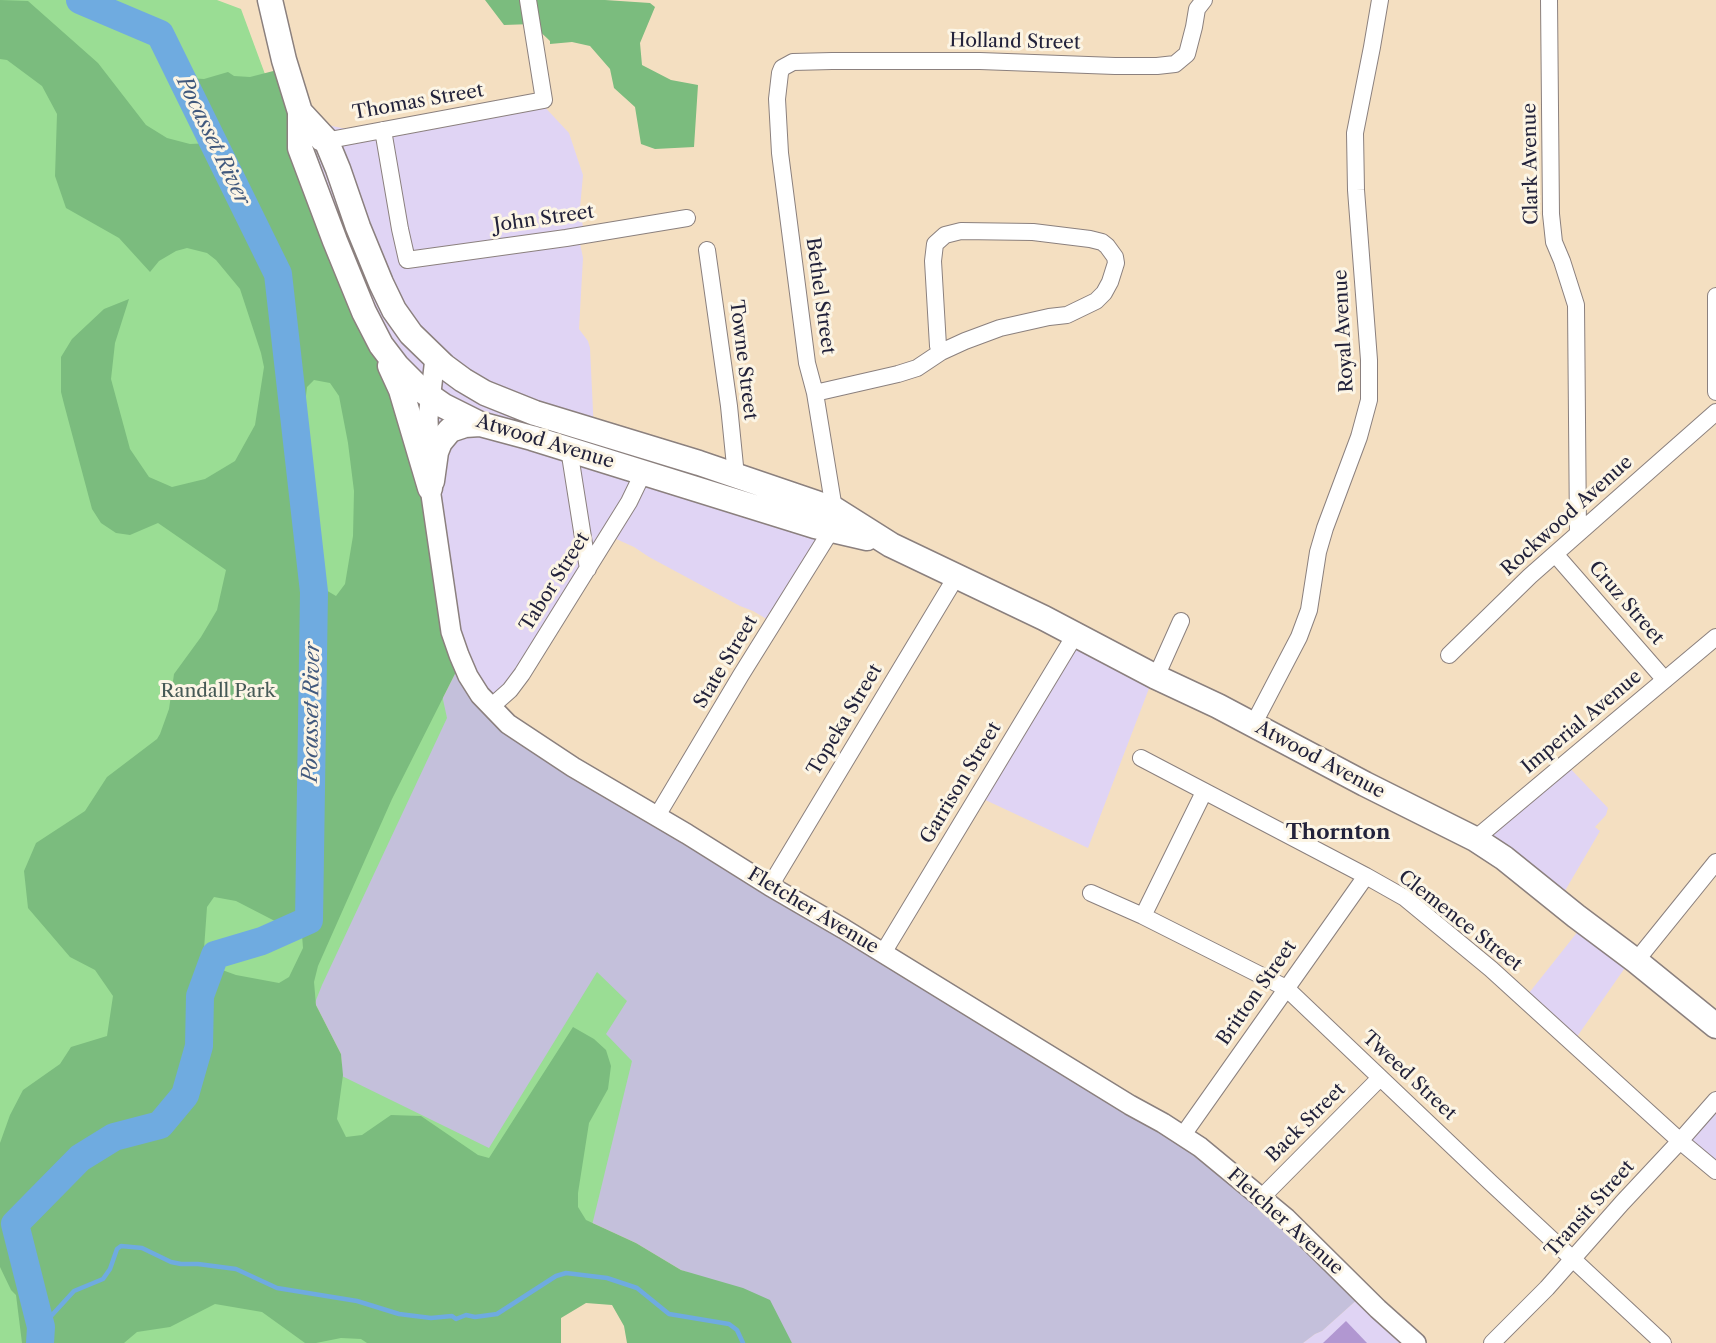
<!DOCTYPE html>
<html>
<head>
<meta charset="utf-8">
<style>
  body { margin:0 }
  canvas { display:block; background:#f4dfc1 }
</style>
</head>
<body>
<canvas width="1716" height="1343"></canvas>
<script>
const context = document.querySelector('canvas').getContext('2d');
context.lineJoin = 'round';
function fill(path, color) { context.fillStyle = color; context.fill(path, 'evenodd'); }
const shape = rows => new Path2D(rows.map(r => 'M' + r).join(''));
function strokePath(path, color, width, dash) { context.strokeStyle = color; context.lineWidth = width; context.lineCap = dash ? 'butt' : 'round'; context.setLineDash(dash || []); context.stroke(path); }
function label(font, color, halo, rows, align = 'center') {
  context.font = font + ' "Libre Caslon Text",serif'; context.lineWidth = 6; context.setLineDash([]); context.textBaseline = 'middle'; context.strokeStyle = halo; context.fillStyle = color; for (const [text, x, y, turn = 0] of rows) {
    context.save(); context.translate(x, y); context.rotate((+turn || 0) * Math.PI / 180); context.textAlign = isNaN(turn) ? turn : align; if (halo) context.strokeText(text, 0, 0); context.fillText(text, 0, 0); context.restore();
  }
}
const built = shape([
  [541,103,569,133,583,175,580,208,583,227,578,233,583,258,579,329,588,341,590,348,595,453,828,530,770,621,753,611,740,606,649,557,634,547,614,538,494,706,468,679,313,145,318,123,351,130],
  [1074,636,1153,678,1088,848,979,797],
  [1564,762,1608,808,1606,815,1595,827,1600,831,1559,901,1480,845],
  [1583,925,1629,962,1574,1041,1525,998],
  [1716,1102,1716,1166,1685,1139],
  [1360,1297,1413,1343,1303,1343,1315,1334,1322,1331]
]);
const industrial = shape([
  [459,666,487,704,1199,1148,1360,1297,1322,1331,1315,1334,1303,1343,792,1343,789,1339,709,1280,681,1270,636,1243,586,1220,489,1158,346,1137,341,1054,316,1005,313,982,392,799]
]);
const green = shape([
  [0,0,217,0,241,9,405,454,416,575,447,718,322,985,295,1053,489,1148,597,972,627,1001,606,1034,632,1061,585,1254,468,1343,0,1343]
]);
const forest = shape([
  [0,0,28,1,98,63,146,125,167,138,190,144,213,143,215,136,188,78,204,79,228,72,234,76,250,77,285,68,339,216,339,229,415,440,459,666,392,799,318,966,314,982,316,1005,341,1054,343,1075,337,1119,346,1137,362,1135,391,1115,421,1116,478,1155,489,1158,573,1027,594,1039,606,1050,611,1066,608,1089,589,1123,578,1193,578,1207,586,1220,636,1243,681,1270,743,1288,770,1300,792,1343,627,1343,624,1326,612,1305,586,1303,561,1318,561,1343,367,1343,361,1339,341,1338,316,1343,305,1343,262,1312,215,1304,170,1327,137,1332,124,1343,22,1343,16,1295,11,1290,0,1267,0,1143,10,1115,23,1090,60,1064,71,1047,107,1036,113,996,95,970,70,957,28,908,24,871,36,843,85,811,107,777,157,739,160,734,169,709,174,674,201,637,217,610,226,570,158,523,130,535,116,533,101,523,92,509,64,404,61,392,61,357,72,339,104,309,129,299,115,343,111,379,130,449,149,477,172,487,205,479,235,461,255,425,264,367,261,353,240,289,216,260,207,253,187,248,176,251,159,261,150,272,119,238,66,208,55,176,57,114,42,86,7,60,0,59],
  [314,380,330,383,339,396,348,443,354,491,353,536,345,584,336,596,319,586,303,564,299,549,302,429,307,387],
  [214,897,236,901,302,935,303,948,289,977,279,983,236,975,214,967,206,957,204,949,207,907],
  [485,0,605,0,650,3,655,7,640,43,642,65,671,80,698,85,694,147,655,149,641,144,635,107,614,88,610,69,590,46,572,42,550,44,550,41,532,24,504,25]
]);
const stream = shape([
  [41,1327,74,1291,103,1279,110,1269,117,1249,121,1246,142,1248,171,1262,181,1264,198,1264,236,1269,277,1288,357,1301,399,1314,431,1318,452,1316,456,1319,466,1315,475,1317,497,1314,556,1276,566,1273,607,1278,637,1288,669,1314,729,1324,737,1330,743,1343]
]);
const river = shape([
  [40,1343,41,1327,15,1224,80,1158,114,1137,160,1125,185,1095,199,1046,200,996,215,955,262,941,309,920,314,592,278,274,160,34,80,0]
]);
const building = shape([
  [1346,1321,1367,1343,1323,1343]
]);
const minor = shape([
  [1549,0,1551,214,1554,242,1562,261,1576,305,1578,533],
  [383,130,400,229,407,260,566,238,687,218],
  [319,142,544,100,528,0],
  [707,250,729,406,736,476],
  [1716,296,1716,392],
  [815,393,898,374,917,368,941,352,965,341,1000,328,1049,317,1067,315,1096,301,1104,293,1110,282,1116,263,1115,257,1107,246,1102,242,1090,239,1033,232,961,231,945,235,935,244,933,261,938,346,941,352],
  [569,449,588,569],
  [1555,554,1665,680],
  [1449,655,1530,576,1716,412],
  [1156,677,1181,621],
  [492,706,510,690,522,674,629,502,643,473],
  [1253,725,1299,637,1309,610,1318,552,1325,528,1359,437,1369,400,1369,360,1356,190,1355,133,1372,47,1380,0],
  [1141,758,1366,876,1405,898,1491,969,1680,1141,1716,1171],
  [657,816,741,675,832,529,834,509,815,393,807,363,780,153,777,99,780,73,782,68,793,62,832,61,980,61,1115,66,1157,66,1175,64,1187,54,1194,27,1197,9,1204,0],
  [1475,839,1716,637],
  [770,886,956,577],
  [1091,893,1143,916,1286,988,1490,1182,1663,1343],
  [1143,916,1204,792],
  [883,953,1075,635],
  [1636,961,1716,862],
  [1183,1135,1366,876],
  [1262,1197,1380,1078],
  [1492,1343,1547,1288,1622,1203,1680,1141,1716,1100]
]);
const tertiary = shape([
  [435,358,428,418,430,488,451,632,459,655,468,676,480,695,508,724,573,767,687,834,770,886,844,929,1130,1105,1163,1123,1200,1147,1286,1218,1378,1309,1416,1343]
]);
const primary = shape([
  [270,0,284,60,300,112,300,148,335,241,364,312,381,345,397,366,421,390,444,406,480,424,532,438,815,526,867,538],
  [300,112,326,140,338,169,358,227,381,283,394,310,411,334,444,366,463,380,485,393,535,413,699,463,834,509,891,545,1044,618,1156,677,1218,706,1365,784,1475,839,1504,858,1576,916,1636,961,1716,1026],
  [390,366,401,390,430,488],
  [432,481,436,452,440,442,450,430,465,425,480,424]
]);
const streetNames = [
  ["Holland Street",1015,42,1],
  ["Thomas Street",418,102,-10],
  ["Clark Avenue",1531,164,-91],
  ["John Street",544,219,-8],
  ["Bethel Street",820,296,82],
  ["Royal Avenue",1344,331,-93],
  ["Towne Street",743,360,83],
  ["Atwood Avenue",545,442,17],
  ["Rockwood Avenue",1567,516,-42],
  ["Tabor Street",555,582,-58],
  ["Cruz Street",1626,603,49],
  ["State Street",726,662,-59],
  ["Topeka Street",845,720,-59],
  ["Imperial Avenue",1582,722,-40],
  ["Atwood Avenue",1320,760,28],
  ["Garrison Street",961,783,-59],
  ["Fletcher Avenue",813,911,31],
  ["Clemence Street",1460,921,38],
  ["Britton Street",1257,993,-55],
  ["Tweed Street",1409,1076,43],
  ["Back Street",1306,1123,-45],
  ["Transit Street",1590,1209,-48],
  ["Fletcher Avenue",1285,1222,42]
];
const parkNames = [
  ["Randall Park",218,692]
];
const waterNames = [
  ["Pocasset River",213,141,64],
  ["Pocasset River",312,712,-89]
];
const neighbourhoodNames = [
  ["Thornton",1338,833]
];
fill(built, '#e0d4f4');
fill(industrial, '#c4c0db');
fill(green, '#9add94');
fill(forest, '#7bbc7e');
strokePath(stream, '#6fabe0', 4.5);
strokePath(river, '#6fabe0', 28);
fill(building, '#b197d1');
strokePath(minor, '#8b807e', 18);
strokePath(tertiary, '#8b807e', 22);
strokePath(primary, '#8b807e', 27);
strokePath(minor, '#fff', 16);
strokePath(tertiary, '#fff', 19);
strokePath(primary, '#fff', 24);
label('19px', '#22223b', '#fcf5e5', streetNames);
label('19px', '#465a56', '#fcf5e5', parkNames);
label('italic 21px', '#41597d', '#fcf5e5', waterNames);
label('bold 21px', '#22223b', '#fcf5e5', neighbourhoodNames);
</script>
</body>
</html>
